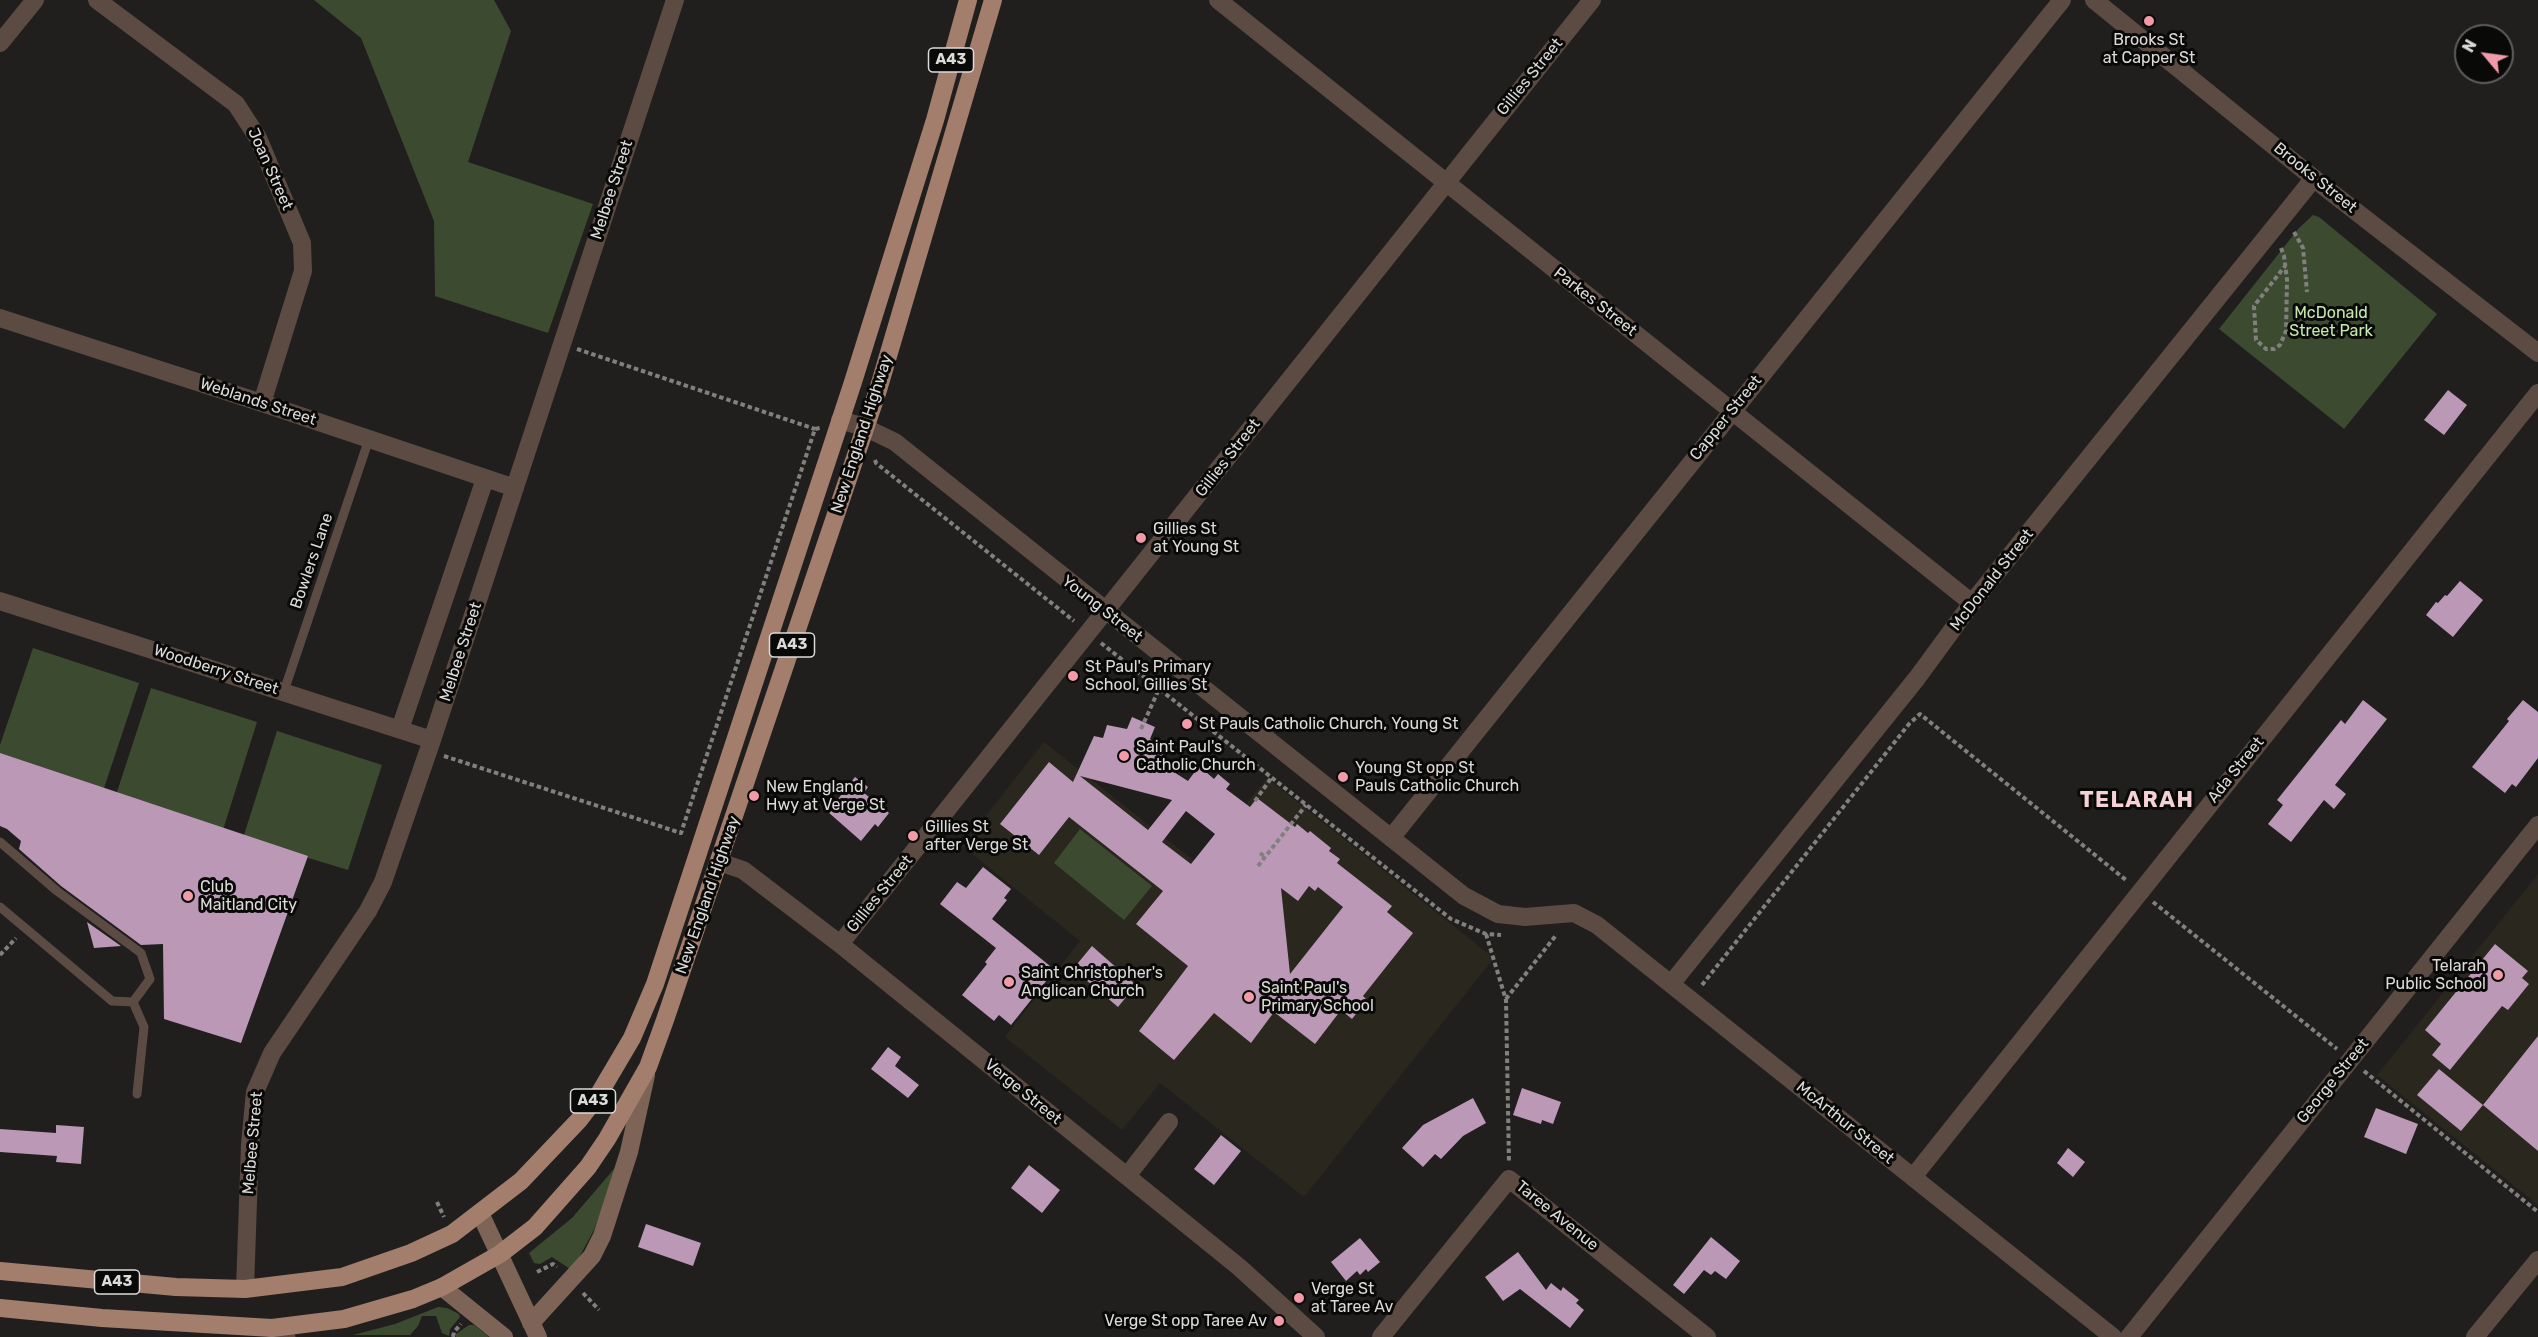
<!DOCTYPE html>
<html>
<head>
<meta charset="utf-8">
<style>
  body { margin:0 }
  #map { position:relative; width:2538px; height:1337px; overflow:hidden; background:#201f1d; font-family:Rubik,sans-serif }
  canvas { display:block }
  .north { position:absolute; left:2454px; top:24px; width:60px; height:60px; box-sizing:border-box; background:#090908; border:2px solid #5d5d5c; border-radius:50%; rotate:299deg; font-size:16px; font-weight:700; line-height:24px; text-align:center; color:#dcdbda }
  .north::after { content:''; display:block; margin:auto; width:21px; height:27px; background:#f39aa8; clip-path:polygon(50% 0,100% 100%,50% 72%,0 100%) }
</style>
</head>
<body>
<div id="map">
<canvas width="2538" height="1337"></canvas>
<div class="north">N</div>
</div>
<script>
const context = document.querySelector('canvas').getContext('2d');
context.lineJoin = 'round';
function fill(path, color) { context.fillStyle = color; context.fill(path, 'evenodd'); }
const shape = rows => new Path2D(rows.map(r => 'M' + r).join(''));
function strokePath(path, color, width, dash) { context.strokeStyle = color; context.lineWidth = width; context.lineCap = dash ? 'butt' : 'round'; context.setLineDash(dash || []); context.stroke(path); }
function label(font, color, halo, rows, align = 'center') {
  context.font = font + ' Rubik,sans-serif'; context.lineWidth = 6; context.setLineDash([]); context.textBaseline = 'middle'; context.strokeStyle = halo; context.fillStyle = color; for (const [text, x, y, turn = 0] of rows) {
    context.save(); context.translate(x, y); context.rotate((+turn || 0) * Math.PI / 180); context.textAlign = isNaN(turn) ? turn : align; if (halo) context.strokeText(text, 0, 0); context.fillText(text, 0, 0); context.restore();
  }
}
const built = shape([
  [1044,742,1198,864,1267,778,1494,958,1304,1197,1160,1083,1122,1130,1005,1037,1080,941,962,846],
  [2538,874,2538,1205,2377,1075]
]);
const green = shape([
  [314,0,494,0,511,31,468,162,593,204,548,333,435,296,434,221,361,38],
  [2313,215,2319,217,2437,314,2344,429,2219,329,2299,228],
  [33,648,139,683,102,794,0,760,0,745],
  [151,688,257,722,222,833,115,798],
  [277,731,382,765,348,870,243,838],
  [1080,829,1152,886,1124,920,1054,863],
  [614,1169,616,1172,594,1230,576,1263,570,1269,552,1257,540,1264,534,1263,529,1253,572,1218],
  [438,1307,447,1308,459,1314,460,1317,450,1329,449,1336,442,1333,436,1316,422,1316,418,1326,410,1335,353,1335,395,1324],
  [469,1325,474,1325,489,1337,456,1337,456,1334]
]);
const building = shape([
  [2448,390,2467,405,2444,435,2424,420],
  [2460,581,2483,600,2453,637,2426,615,2436,602,2438,603,2445,595,2447,596],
  [2363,700,2387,719,2335,785,2346,794,2334,809,2324,800,2291,842,2268,824,2283,805,2277,800,2341,720,2345,724],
  [2523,700,2538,712,2538,758,2516,787,2512,784,2505,793,2472,767,2509,721,2507,719],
  [1132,717,1155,727,1150,739,1166,750,1158,762,1188,781,1199,766,1214,779,1218,774,1230,784,1226,789,1250,807,1257,798,1295,827,1297,824,1308,833,1310,831,1331,848,1329,851,1340,859,1337,863,1392,906,1387,912,1413,933,1363,996,1367,1000,1352,1019,1341,1010,1315,1044,1274,1012,1251,1043,1214,1013,1174,1060,1139,1031,1188,966,1136,924,1163,891,1069,817,1039,855,1000,824,1049,762,1073,782,1094,736,1103,738,1107,725,1127,729],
  [1080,776,1172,800,1148,830],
  [1186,811,1215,834,1191,864,1162,842],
  [1309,886,1315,891,1318,887,1343,907,1290,974,1281,888,1298,901],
  [0,753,308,856,241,1043,164,1019,163,944,141,945,61,886,19,849,21,841,7,829,0,826],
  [855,777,868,787,864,793,889,813,878,827,875,824,861,841,828,812],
  [983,867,1011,889,1004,898,1007,900,992,919,1055,970,1011,1025,999,1015,994,1021,962,995,987,964,985,962,996,948,940,904,957,882,966,888],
  [87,922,121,946,94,948],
  [2495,944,2528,971,2522,978,2529,984,2508,1010,2502,1006,2450,1070,2432,1055,2441,1044,2425,1030],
  [1092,946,1136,985,1118,1007,1073,969],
  [2538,1036,2538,1151,2483,1105],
  [888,1047,901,1057,895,1066,919,1085,908,1098,871,1069],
  [2439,1069,2483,1105,2461,1131,2417,1095],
  [1522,1088,1561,1102,1553,1124,1542,1120,1541,1124,1513,1115],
  [1473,1098,1486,1123,1463,1136,1441,1159,1435,1154,1423,1167,1402,1148,1423,1125],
  [2376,1108,2418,1124,2406,1154,2364,1137],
  [56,1125,84,1127,81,1164,56,1162,57,1156,0,1152,0,1129,56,1133],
  [1221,1135,1241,1151,1214,1185,1194,1169],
  [2068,1148,2085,1162,2073,1177,2057,1163],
  [1029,1165,1060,1190,1042,1213,1011,1188],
  [646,1224,701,1243,693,1266,638,1247],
  [1711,1237,1740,1261,1726,1279,1715,1271,1711,1275,1704,1270,1684,1294,1673,1285],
  [1360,1238,1380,1262,1368,1272,1366,1269,1360,1275,1357,1271,1346,1281,1331,1262],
  [1518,1252,1546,1290,1551,1283,1561,1291,1563,1287,1579,1300,1576,1303,1584,1310,1570,1328,1520,1289,1503,1301,1485,1277]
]);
const path = shape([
  [2294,232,2303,248,2307,292],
  [2281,248,2284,256,2287,280,2286,331,2280,345,2274,349,2266,349,2256,340,2254,306,2285,266],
  [577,349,815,429],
  [875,460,876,463,1074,621],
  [1101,643,1451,919,1486,934,1501,935],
  [1141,729,1159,689],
  [444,756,681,833,815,429,820,428],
  [1255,801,1272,777],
  [1260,853,1265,857],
  [1258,866,1306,805],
  [2153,902,2337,1049],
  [1486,934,1506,1000,1509,1163],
  [0,955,16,938],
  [1702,985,1909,724,1920,714,2126,880],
  [1506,999,1557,934],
  [2364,1071,2538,1212],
  [437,1202,444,1217],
  [537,1272,553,1264,557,1267],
  [583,1293,599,1310],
  [453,1337,454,1332,461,1324]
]);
const service = shape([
  [284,691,369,439],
  [0,842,57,891,141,953,150,979,133,1002],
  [0,907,112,1001,133,1002],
  [133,1002,144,1027,137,1094],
  [272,1334,291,1337]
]);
const minor = shape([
  [97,0,236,104,258,138,302,243,303,271,262,403],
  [1218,0,1972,603],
  [2094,0,2327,189,2538,353],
  [0,43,35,0],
  [0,318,262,403,515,488],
  [840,420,864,427,895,442,1464,896,1498,914,1525,917,1574,913,1597,925,2113,1337],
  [0,601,432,740],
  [400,729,485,479],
  [1391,838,2062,0],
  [719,862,743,870,840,944,1239,1267,1316,1337],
  [840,944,1592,0],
  [1671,984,1917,678,1972,603,2314,178],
  [1127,1176,1169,1122],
  [1913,1177,2538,393],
  [245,1289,250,1144,255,1092,272,1053,368,911,383,882,432,740,675,0],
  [1381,1337,1509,1179,1707,1337],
  [2129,1337,2538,825],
  [2475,1337,2538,1260]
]);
const secondary = shape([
  [480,1213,538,1337],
  [442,1287,504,1337],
  [531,1323,592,1256,602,1236,629,1152,646,1075]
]);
const trunk = shape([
  [0,1271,176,1287,245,1289,342,1277,411,1253,452,1234,521,1181,579,1120,599,1094,632,1038,655,984,853,382,935,120,968,0],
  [0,1308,102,1318,272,1328,344,1319,413,1299,442,1287,500,1254,535,1227,588,1167,607,1139,648,1067,665,1020,878,390,993,0]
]);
const markers = [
  [2149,21,6,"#f39aa8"],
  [1141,538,6,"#f39aa8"],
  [1073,676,6,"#f39aa8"],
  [1187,724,6,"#f39aa8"],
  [1124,756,6,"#f39aa8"],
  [1343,777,6,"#f39aa8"],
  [754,796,6,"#f39aa8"],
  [913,836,6,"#f39aa8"],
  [188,896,6,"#f39aa8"],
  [2498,975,6,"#f39aa8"],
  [1009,982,6,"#f39aa8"],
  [1249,997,6,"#f39aa8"],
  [1299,1298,6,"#f39aa8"],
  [1279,1321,6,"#f39aa8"]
];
const shields = [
  [951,60,45],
  [792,645,45],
  [593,1101,45],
  [117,1282,45]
];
const shieldNames = [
  ["A43",951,60],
  ["A43",792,645],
  ["A43",593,1101],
  ["A43",117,1282]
];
const poiNames = [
  ["Brooks St",2149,40,"center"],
  ["at Capper St",2149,58,"center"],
  ["Gillies St",1153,529],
  ["at Young St",1153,547],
  ["St Paul's Primary",1085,667],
  ["School, Gillies St",1085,685],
  ["St Pauls Catholic Church, Young St",1199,724],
  ["Saint Paul's",1136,747],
  ["Catholic Church",1136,765],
  ["Young St opp St",1355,768],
  ["Pauls Catholic Church",1355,786],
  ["New England",766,787],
  ["Hwy at Verge St",766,805],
  ["Gillies St",925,827],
  ["after Verge St",925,845],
  ["Club",200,887],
  ["Maitland City",200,905],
  ["Telarah",2486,966,"right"],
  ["Public School",2486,984,"right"],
  ["Saint Christopher's",1021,973],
  ["Anglican Church",1021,991],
  ["Saint Paul's",1261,988],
  ["Primary School",1261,1006],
  ["Verge St",1311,1289],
  ["at Taree Av",1311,1307],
  ["Verge St opp Taree Av",1267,1321,"right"]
];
const streetNames = [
  ["Gillies Street",1530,77,-51],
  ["Joan Street",270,169,66],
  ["Brooks Street",2315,178,39],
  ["Melbee Street",612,190,-72],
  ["Parkes Street",1595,302,38],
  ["Weblands Street",258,402,18],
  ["Capper Street",1726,418,-51],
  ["New England Highway",862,434,-72],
  ["Gillies Street",1228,458,-52],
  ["Bowlers Lane",312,561,-71],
  ["McDonald Street",1992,580,-52],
  ["Young Street",1102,609,38],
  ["Melbee Street",461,652,-72],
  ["Woodberry Street",216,670,18],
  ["Ada Street",2236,770,-51],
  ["Gillies Street",880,894,-51],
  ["New England Highway",708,895,-71],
  ["George Street",2333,1081,-51],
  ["Verge Street",1023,1092,39],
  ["McArthur Street",1845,1123,39],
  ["Melbee Street",253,1143,-85],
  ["Taree Avenue",1557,1216,39]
];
const parkNames = [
  ["McDonald",2331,313],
  ["Street Park",2331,331]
];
const districtNames = [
  ["TELARAH",2137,801]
];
fill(built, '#2a271f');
fill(green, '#3c4b30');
fill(building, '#ba98b6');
strokePath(path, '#81807e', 4, [4.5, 3]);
strokePath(service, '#5b4b43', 9);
strokePath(minor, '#5b4b43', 18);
strokePath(secondary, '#7d6456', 18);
strokePath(trunk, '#a37e6c', 18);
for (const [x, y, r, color] of markers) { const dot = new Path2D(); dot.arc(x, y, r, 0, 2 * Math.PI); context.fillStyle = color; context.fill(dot); strokePath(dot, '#090908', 2); }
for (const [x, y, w] of shields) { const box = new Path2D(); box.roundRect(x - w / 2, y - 12, w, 24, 4.5); context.fillStyle = '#090908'; context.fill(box); strokePath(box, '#dcdbda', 1.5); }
label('bold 15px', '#dcdbda', null, shieldNames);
label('16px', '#dcdbda', '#090908', poiNames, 'left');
label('16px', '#dcdbda', '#090908', streetNames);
label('16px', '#c6e9ad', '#090908', parkNames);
context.letterSpacing = '1.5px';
label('bold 22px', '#f5d1d6', '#090908', districtNames);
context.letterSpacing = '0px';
</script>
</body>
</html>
